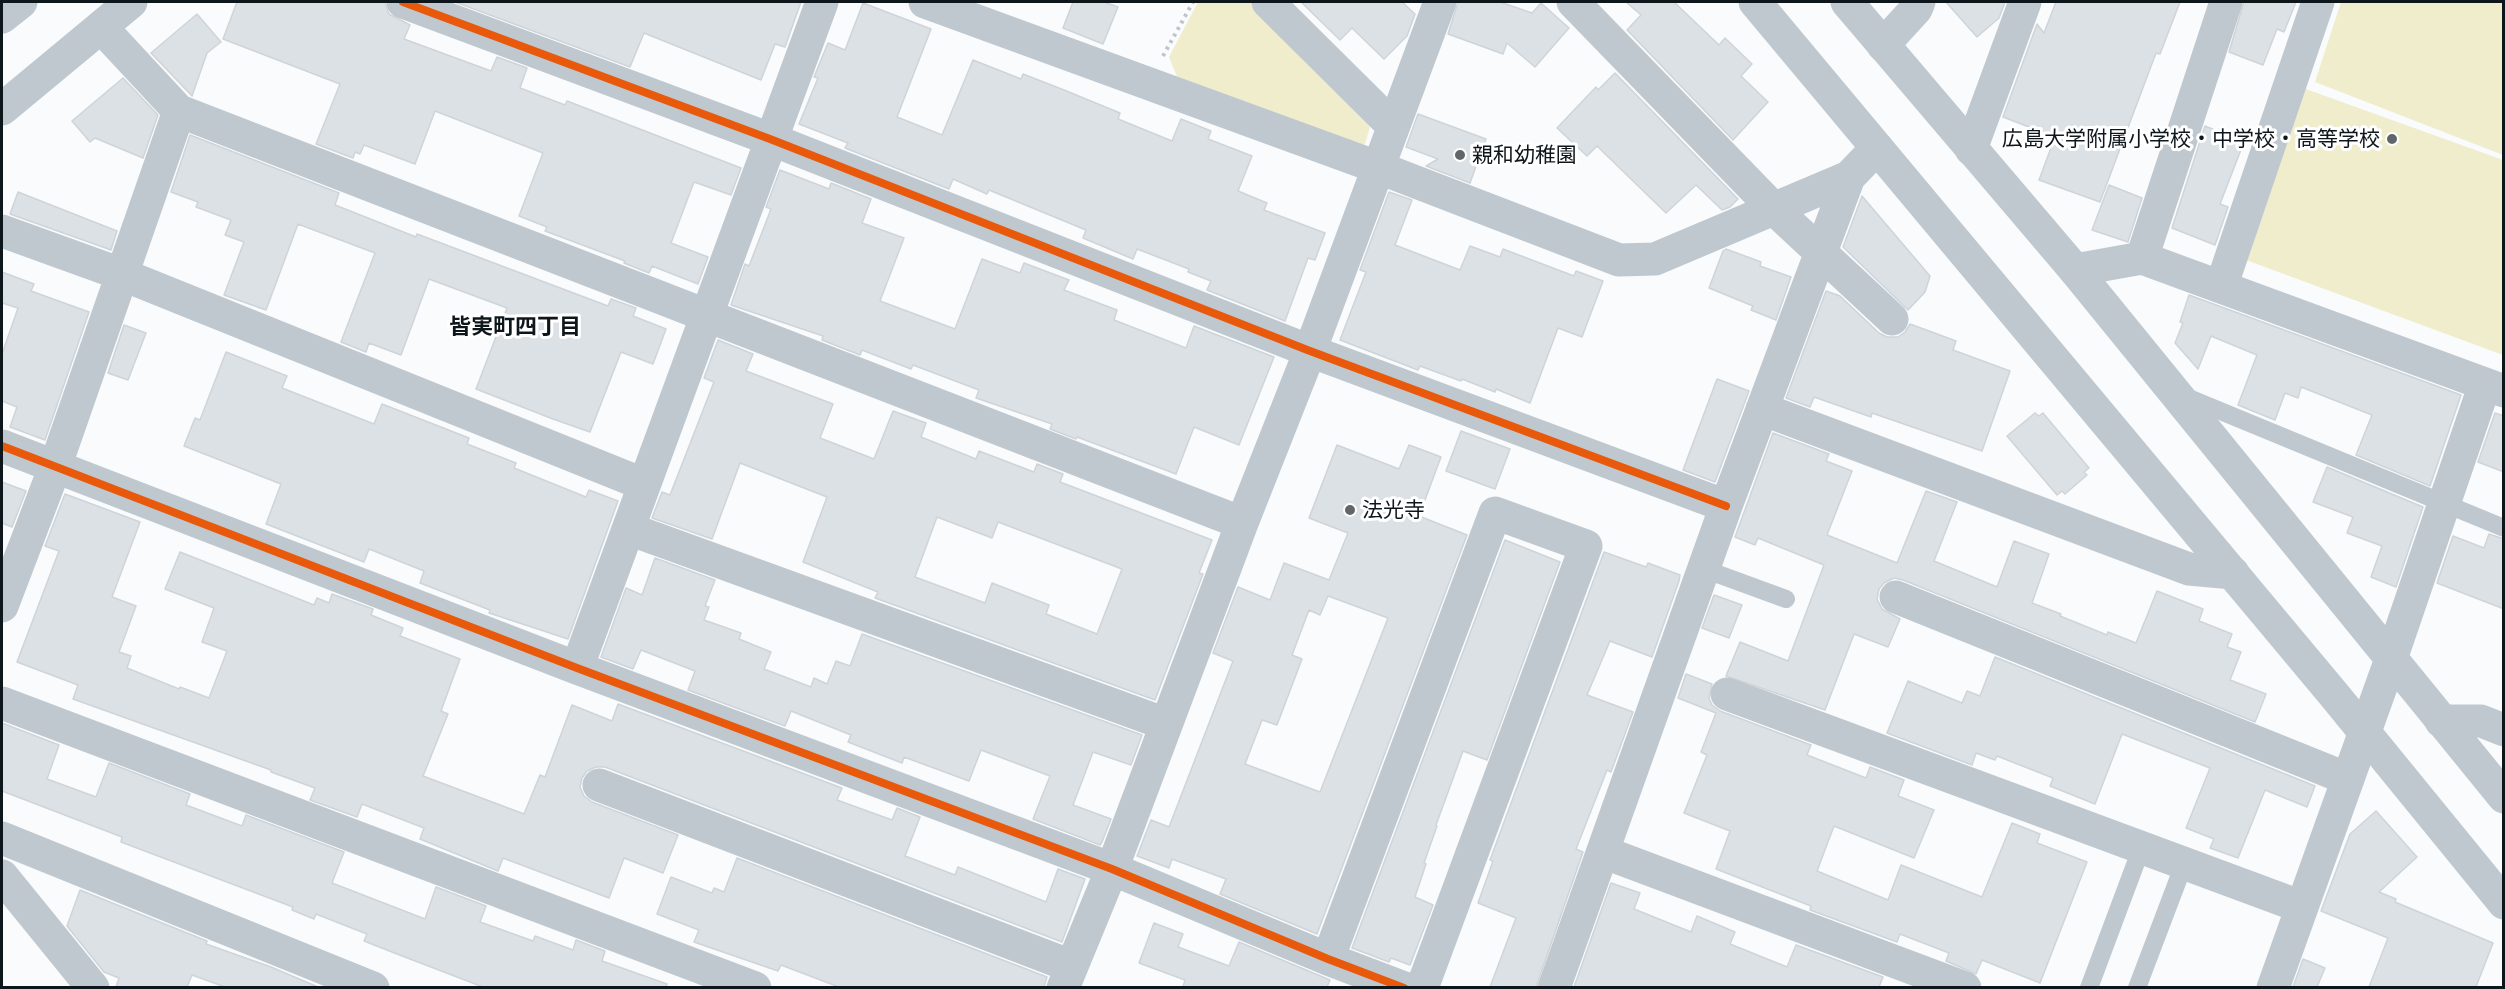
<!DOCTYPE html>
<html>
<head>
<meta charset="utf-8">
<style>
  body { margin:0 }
  #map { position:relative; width:2505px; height:989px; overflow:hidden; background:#f9fbfd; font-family:"Golos Text",sans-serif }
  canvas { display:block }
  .frame { position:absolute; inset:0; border:3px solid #0d161b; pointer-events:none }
</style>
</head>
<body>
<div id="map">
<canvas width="2505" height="989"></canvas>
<div class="frame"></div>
</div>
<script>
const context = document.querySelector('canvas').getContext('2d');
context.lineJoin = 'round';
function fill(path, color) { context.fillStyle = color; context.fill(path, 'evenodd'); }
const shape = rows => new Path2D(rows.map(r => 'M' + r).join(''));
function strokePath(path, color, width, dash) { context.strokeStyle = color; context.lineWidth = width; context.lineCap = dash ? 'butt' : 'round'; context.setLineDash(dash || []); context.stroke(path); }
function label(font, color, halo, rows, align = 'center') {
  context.font = font + ' "Golos Text","Noto Sans JP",sans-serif'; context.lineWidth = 6; context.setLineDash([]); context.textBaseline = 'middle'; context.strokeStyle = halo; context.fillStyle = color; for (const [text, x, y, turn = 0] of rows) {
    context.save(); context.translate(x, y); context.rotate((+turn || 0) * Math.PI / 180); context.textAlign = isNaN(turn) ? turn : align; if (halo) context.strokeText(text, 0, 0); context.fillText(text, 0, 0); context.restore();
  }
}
const green = shape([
  [1198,2,1260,2,1371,123,1365,144,1356,148,1180,84,1169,57],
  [2341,2,2503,2,2503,155,2315,82],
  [2303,88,2503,160,2503,355,2246,260]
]);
const building = shape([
  [237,2,385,2,389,14,410,25,404,39,491,71,497,57,527,68,520,88,565,105,567,101,741,168,731,195,694,182,671,243,708,257,698,284,652,266,649,273,624,263,625,261,545,231,547,227,519,216,543,153,435,111,415,164,364,145,360,154,355,152,353,158,316,144,340,84,223,39,237,2],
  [455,2,801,2,785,47,775,44,761,80,644,33,630,67,455,2],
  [1073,2,1104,2,1118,7,1103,44,1063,28,1073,2],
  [1301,2,1402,2,1415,14,1407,36,1384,59,1352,28,1340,40,1301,2],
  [1458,2,1500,2,1532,13,1541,3,1569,28,1535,67,1507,43,1503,54,1448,34,1458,2],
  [1626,2,1674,2,1719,45,1725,38,1752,64,1741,76,1768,102,1733,140,1627,30,1641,15,1626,2],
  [1946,2,2005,2,1999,18,1977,37,1946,2],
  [2056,2,2180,2,2160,54,2156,53,2100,202,2039,180,2055,137,2003,117,2037,24,2044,33,2056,2],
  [2244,2,2296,2,2284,32,2277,29,2263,65,2229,52,2244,2],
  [863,3,931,29,897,117,942,135,973,60,1021,79,1023,74,1064,90,1120,113,1118,119,1172,141,1181,119,1211,131,1208,139,1252,156,1238,191,1267,203,1264,210,1325,233,1315,260,1308,258,1285,321,1207,290,1211,281,1188,272,1189,269,1137,249,1133,259,1083,238,1086,230,989,190,987,194,953,179,949,189,845,148,848,143,799,124,818,78,814,77,828,43,845,50,863,3],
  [197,14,221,42,207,53,192,96,151,53,197,14],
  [1615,73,1738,199,1730,207,1722,210,1696,185,1666,213,1597,146,1587,156,1557,128,1596,87,1598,90,1615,73],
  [123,78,158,115,143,158,95,138,90,142,72,121,123,78],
  [1418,114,1486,139,1470,183,1426,166,1438,159,1406,147,1418,114],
  [2205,126,2244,142,2220,204,2228,207,2215,245,2172,228,2205,126],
  [190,135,339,193,335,205,416,237,417,234,608,306,611,299,636,308,633,316,666,329,653,364,621,352,590,432,553,419,476,389,507,308,429,279,401,355,369,343,366,352,341,342,375,253,298,224,266,310,224,295,244,242,225,235,231,220,196,207,198,202,171,192,190,135],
  [780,170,829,189,831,183,871,199,862,223,904,238,880,301,955,329,982,259,1020,273,1024,263,1069,280,1064,290,1117,310,1114,320,1186,348,1194,326,1274,357,1239,445,1194,427,1176,474,1077,437,1076,439,1050,429,1052,424,976,398,979,390,913,365,911,369,862,350,860,355,822,340,823,336,731,305,745,264,749,266,771,209,766,207,780,170],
  [2109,185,2142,198,2128,242,2092,230,2109,185],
  [18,192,117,231,111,250,10,214,18,192],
  [1389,192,1412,200,1395,245,1460,270,1470,246,1500,257,1503,249,1574,276,1576,271,1603,281,1582,337,1558,328,1530,403,1496,389,1495,392,1462,379,1461,381,1420,366,1418,370,1340,340,1366,272,1360,270,1389,192],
  [1862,196,1930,276,1925,292,1908,310,1843,247,1862,196],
  [1726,249,1761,262,1760,266,1791,277,1776,320,1751,310,1753,306,1709,288,1723,251,1726,249],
  [2,272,34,284,31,291,89,312,45,440,10,427,17,407,2,401,2,354,18,308,2,303,2,272],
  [1826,291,1840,296,1879,333,1887,337,1898,337,1905,332,1910,324,1956,341,1953,350,2010,371,1982,451,1872,413,1871,417,1814,397,1810,407,1786,398,1826,291],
  [2189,295,2461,395,2430,486,2356,455,2372,415,2301,387,2298,398,2285,393,2275,420,2238,405,2257,355,2211,336,2198,369,2175,343,2183,323,2180,322,2189,295],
  [124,325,146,333,128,380,108,373,124,325],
  [718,340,753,354,746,371,833,404,820,438,874,459,893,411,926,423,921,437,976,459,979,451,1034,472,1037,464,1063,474,1060,482,1212,540,1199,573,1203,574,1155,700,875,598,878,592,803,562,827,497,740,463,712,539,652,518,662,492,670,495,714,382,704,378,718,340],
  [937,517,992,538,998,522,1122,569,1097,634,1046,614,1049,605,992,583,985,603,915,577,937,517],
  [226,352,287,376,282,388,374,424,382,404,469,438,467,444,516,463,514,468,586,497,589,490,618,501,568,639,489,613,490,610,420,583,424,571,369,549,364,562,266,524,281,484,184,446,195,418,200,420,226,352],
  [1717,379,1749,391,1715,482,1683,470,1717,379],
  [2035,413,2039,416,2043,413,2089,468,2084,472,2087,475,2065,494,2062,491,2057,495,2007,436,2035,413],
  [2495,413,2504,416,2504,472,2478,462,2495,413],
  [1461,431,1510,449,1495,489,1446,471,1461,431],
  [1773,433,1829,454,1826,461,1852,471,1827,535,1897,563,1926,491,1957,502,1934,561,1997,587,2014,541,2049,554,2032,603,2061,614,2060,616,2107,635,2108,632,2136,643,2157,591,2203,609,2199,621,2232,634,2227,647,2241,652,2230,680,2266,694,2255,722,1903,580,1894,578,1884,583,1879,589,1877,599,1882,609,1900,619,1888,647,1854,634,1825,710,1726,676,1740,642,1788,661,1824,565,1758,538,1755,545,1735,537,1773,433],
  [1337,445,1399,469,1409,445,1441,457,1419,516,1467,535,1317,934,1220,894,1226,879,1172,859,1169,868,1137,856,1151,820,1169,827,1233,661,1213,653,1238,587,1270,600,1284,563,1329,580,1348,533,1309,518,1337,445],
  [1328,596,1388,618,1320,792,1245,764,1262,720,1277,725,1302,659,1292,655,1309,610,1320,615,1328,596],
  [2327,467,2423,507,2396,587,2371,577,2382,546,2347,533,2353,517,2313,502,2327,467],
  [2,482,26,491,12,527,2,523,2,482],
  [65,494,140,522,112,597,136,606,119,652,131,656,127,668,179,689,180,687,209,698,227,651,202,642,214,608,165,589,180,552,314,605,317,598,329,603,332,594,373,609,371,615,403,628,400,636,460,659,441,711,448,714,423,776,524,814,540,775,545,777,572,705,612,721,618,704,842,788,837,800,892,820,897,808,920,817,905,856,955,875,958,867,1046,902,1058,869,1085,879,1062,942,605,767,596,767,587,771,582,778,580,787,584,796,592,802,678,835,663,873,624,858,609,898,503,858,498,871,420,839,424,828,362,804,357,817,310,800,315,788,271,772,271,770,73,699,78,685,17,662,59,551,45,546,65,494],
  [2489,534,2504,539,2504,609,2437,583,2453,536,2484,548,2489,534],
  [1505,540,1560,562,1487,760,1463,751,1436,825,1437,826,1424,863,1426,864,1415,897,1433,905,1410,965,1391,958,1389,962,1352,948,1505,540],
  [1604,552,1646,567,1648,563,1680,575,1679,581,1652,657,1610,641,1587,695,1633,712,1611,772,1607,770,1576,849,1583,852,1536,987,1490,987,1516,918,1478,903,1493,861,1490,860,1604,552],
  [655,558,715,580,705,606,709,607,704,620,741,633,739,639,771,652,764,669,811,687,814,678,827,684,836,661,850,666,862,634,1142,735,1131,765,1093,752,1073,805,1111,819,1102,842,1100,845,1033,819,1050,776,981,750,969,781,904,757,902,763,848,742,851,735,791,711,785,726,688,690,695,671,641,650,633,669,601,657,626,588,642,595,655,558],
  [1714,595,1742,605,1729,638,1702,628,1714,595],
  [1995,657,2315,786,2307,807,2265,790,2238,858,2210,848,2214,839,2186,828,2210,768,2122,734,2095,804,2050,786,2053,778,1997,756,1995,760,1976,753,1972,765,1887,733,1908,681,1962,703,1967,691,1980,696,1995,657],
  [1686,674,1712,684,1709,698,1712,705,1720,711,1811,745,1807,755,1866,778,1870,767,1904,780,1898,796,1934,810,1914,858,1834,826,1817,871,1888,900,1901,865,1982,897,2012,823,2040,834,2037,843,2087,862,2040,983,1982,960,1976,974,1946,961,1949,953,1900,934,1897,942,1810,910,1811,906,1716,869,1730,831,1684,813,1707,755,1701,752,1716,713,1678,698,1686,674],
  [2,723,59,745,47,779,96,797,109,763,190,794,186,805,242,826,246,815,344,852,332,883,425,919,436,887,486,906,480,922,533,941,535,936,573,950,576,940,605,951,602,961,667,984,666,987,483,987,397,954,364,941,367,934,316,914,314,919,292,910,293,907,121,842,122,837,2,791,2,723],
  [2376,811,2417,857,2379,892,2396,899,2395,902,2493,943,2476,987,2369,987,2388,938,2321,911,2350,834,2376,811],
  [737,858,1047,977,1044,987,839,987,781,965,778,971,694,942,699,930,657,914,671,877,712,893,714,888,724,892,737,858],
  [1611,883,1640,893,1634,909,1691,932,1697,916,1735,932,1730,944,1787,967,1796,945,1883,977,1879,987,1574,987,1611,883],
  [80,890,207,941,206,944,271,967,318,987,225,987,192,975,187,987,116,987,119,978,104,972,67,926,80,890],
  [1154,923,1183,934,1178,947,1229,966,1239,942,1330,980,1327,987,1183,987,1185,980,1139,963,1154,923],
  [2303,959,2325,968,2317,987,2293,987,2303,959]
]);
const path = shape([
  [1163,56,1193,2]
]);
const service = shape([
  [2184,396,2504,528],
  [1704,569,1786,599],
  [2089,988,2141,849],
  [2137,988,2184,864]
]);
const minor = shape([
  [403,2,770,139,1310,351,1726,506],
  [925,2,1377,167,1619,260,1655,259,1849,177,1877,148],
  [1268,2,1393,126],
  [1573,2,1774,209,1892,319],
  [101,27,179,111,1242,523],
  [1883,45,1916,9,1919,2],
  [1971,149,2025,2],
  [2,231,121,274,643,484],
  [2142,258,2226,2],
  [2075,270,2142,258,2504,391],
  [2221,287,2318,2],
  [1762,409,2189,569,2233,573],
  [2,446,577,668,1112,869,1328,959,1404,988],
  [629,529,1166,724],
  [1896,597,2348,779],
  [2,606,55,467,179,111],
  [577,668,822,2],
  [1727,694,2302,907],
  [2,703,755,988],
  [2441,721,2481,721,2504,730],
  [599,785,1071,966],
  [2,838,373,988],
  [1603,852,1965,988],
  [2,876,93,988],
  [1328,959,1495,513,1586,546,1422,988],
  [1063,988,1112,869,1242,523,1310,351,1440,2],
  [1554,988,1726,506,1849,177],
  [2273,988,2391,659,2485,384]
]);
const tertiary = shape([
  [1755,2,2335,696,2504,903],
  [1847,2,2075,270,2504,797],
  [2,17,21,2],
  [2,109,131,2]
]);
const cycleway = shape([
  [403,2,770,139,1310,351,1726,506],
  [2,446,577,668,1112,869,1328,959,1404,988]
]);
const markers = [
  [2392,139,6,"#60666a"],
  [1460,155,6,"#60666a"],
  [1350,510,6,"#60666a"]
];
const poiNames = [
  ["広島大学附属小学校・中学校・高等学校",2380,139,"right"],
  ["親和幼稚園",1472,155],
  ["法光寺",1362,510]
];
const neighbourhoodNames = [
  ["皆実町四丁目",515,327]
];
fill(green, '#f0edcc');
fill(building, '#dbe1e5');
strokePath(building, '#cfd4d8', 1.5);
strokePath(path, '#bec5c9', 4, [3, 4.5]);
strokePath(service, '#bfc8cf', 18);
strokePath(minor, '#bfc8cf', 33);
strokePath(tertiary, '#bfc8cf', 33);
strokePath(cycleway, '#e8590c', 8);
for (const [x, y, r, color] of markers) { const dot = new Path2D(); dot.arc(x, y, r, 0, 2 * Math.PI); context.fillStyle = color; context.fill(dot); strokePath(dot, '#fff', 2); }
label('21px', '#0d161b', '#fff', poiNames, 'left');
label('bold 22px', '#0d161b', '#fff', neighbourhoodNames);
</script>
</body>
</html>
